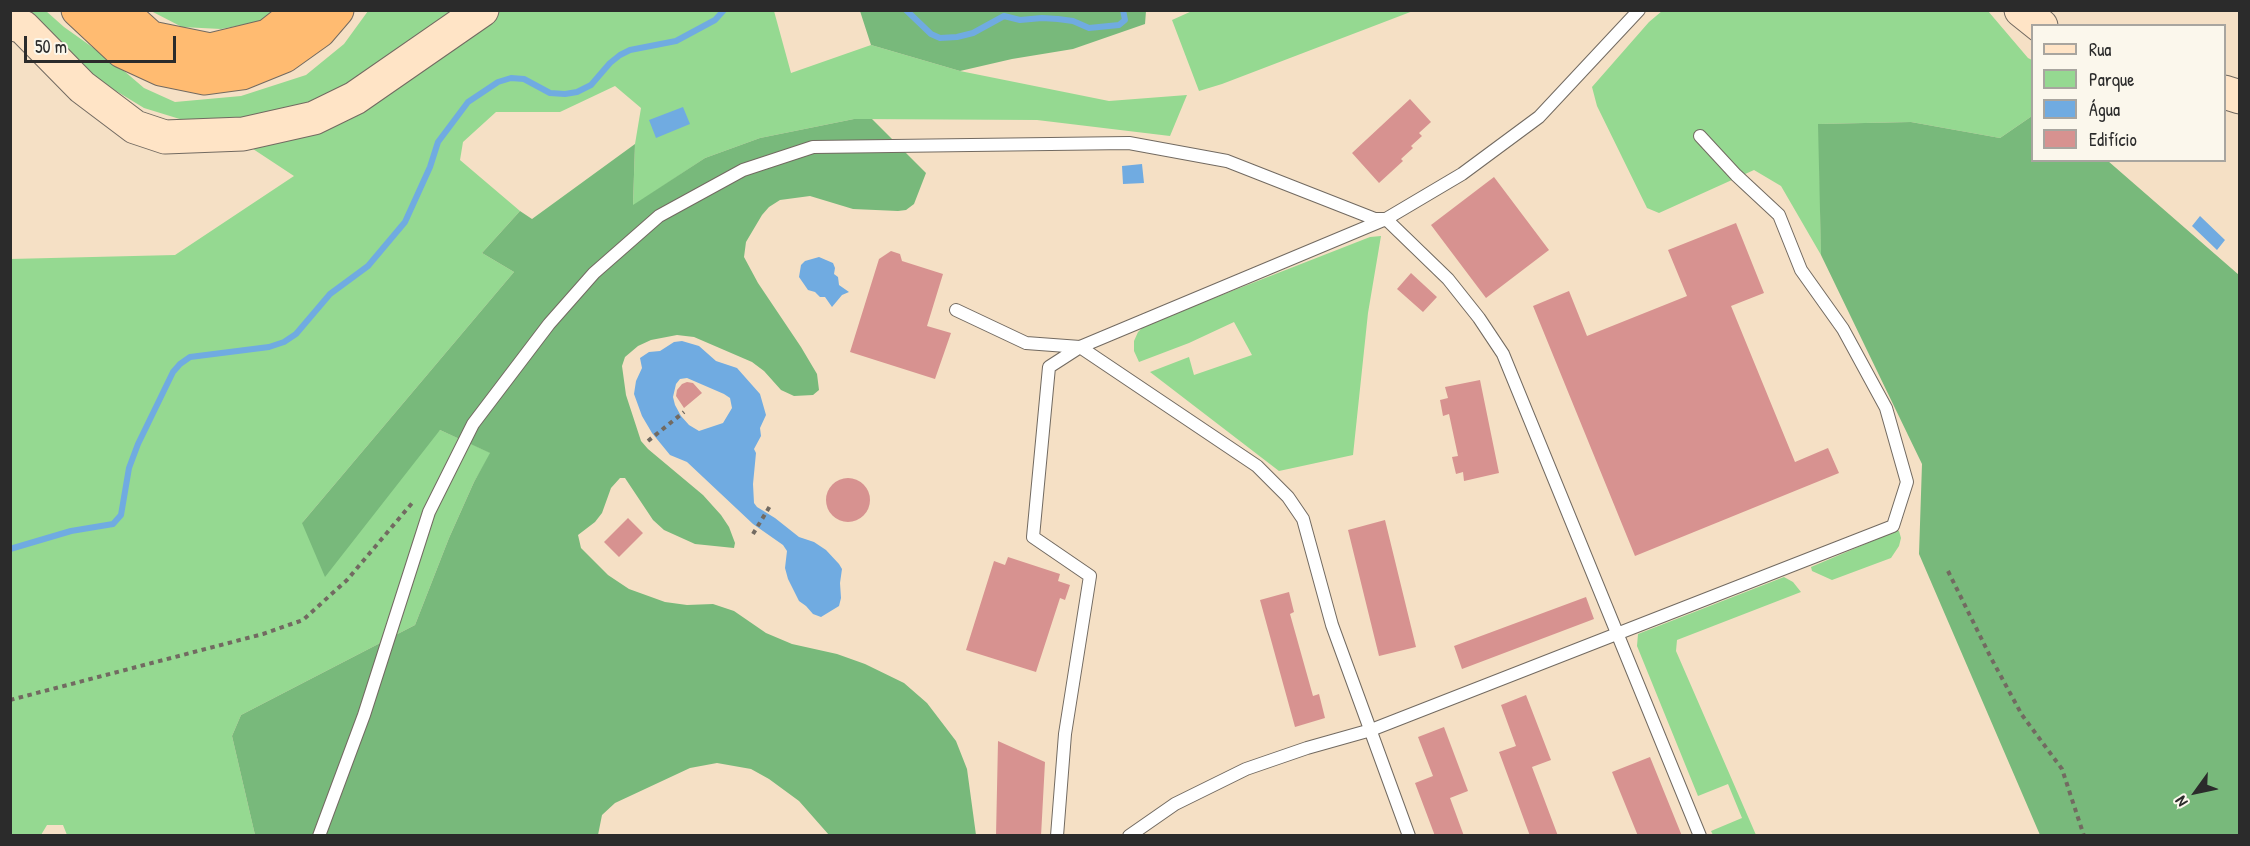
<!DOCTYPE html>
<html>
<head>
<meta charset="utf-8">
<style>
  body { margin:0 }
  #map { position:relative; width:2250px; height:846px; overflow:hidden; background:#f5e0c5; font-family:"Patrick Hand",sans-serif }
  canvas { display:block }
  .frame { position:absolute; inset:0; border:12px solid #2b2b2b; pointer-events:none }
  .legend { position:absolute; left:2031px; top:24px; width:195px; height:138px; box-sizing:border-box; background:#fbf7ec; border:2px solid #a8a59f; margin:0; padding:8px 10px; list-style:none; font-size:18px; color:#2b2b2b }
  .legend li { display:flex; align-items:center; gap:12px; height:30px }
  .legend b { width:30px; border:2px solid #a8a59f }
  .north { position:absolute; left:2166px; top:762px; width:60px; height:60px; -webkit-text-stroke:4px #fbf7ec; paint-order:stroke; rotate:237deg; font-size:16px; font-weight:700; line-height:24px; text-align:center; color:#2b2b2b }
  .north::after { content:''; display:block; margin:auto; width:21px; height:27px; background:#2b2b2b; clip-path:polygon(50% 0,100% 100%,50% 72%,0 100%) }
  .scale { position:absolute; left:24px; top:36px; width:152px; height:27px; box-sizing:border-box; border:3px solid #2b2b2b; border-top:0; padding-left:8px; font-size:18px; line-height:21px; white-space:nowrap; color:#2b2b2b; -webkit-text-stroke:4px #fbf7ec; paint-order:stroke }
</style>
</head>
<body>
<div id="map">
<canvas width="2250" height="846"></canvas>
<div class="frame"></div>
<ul class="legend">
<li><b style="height:8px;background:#ffe4c6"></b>Rua</li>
<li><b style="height:16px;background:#95d991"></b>Parque</li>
<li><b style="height:16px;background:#70abe1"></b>Água</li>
<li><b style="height:16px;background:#d79290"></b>Edifício</li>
</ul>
<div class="north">N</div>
<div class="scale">50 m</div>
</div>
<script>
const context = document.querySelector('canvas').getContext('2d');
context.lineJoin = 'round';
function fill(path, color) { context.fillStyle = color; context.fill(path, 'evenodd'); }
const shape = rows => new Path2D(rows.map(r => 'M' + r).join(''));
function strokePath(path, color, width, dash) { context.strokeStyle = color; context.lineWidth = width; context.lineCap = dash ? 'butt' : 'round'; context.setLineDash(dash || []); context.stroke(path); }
const green = shape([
  [22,11,46,11,64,27,116,64,144,88,175,102,241,96,306,75,344,44,368,11,457,11,337,96,248,117,196,124,144,108,103,83],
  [151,11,276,11,263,21,221,29,182,27],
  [491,11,774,11,791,73,871,45,960,71,1109,101,1187,95,1170,136,1037,120,854,119,760,138,705,158,633,206,635,144,641,108,615,86,560,112,496,112,463,142,460,160,520,211,482,253,514,272,302,523,440,430,491,453,474,482,449,538,415,625,241,715,232,736,255,835,67,835,63,825,47,825,41,835,11,835,10,259,175,255,294,176,250,147],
  [1192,11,1192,10,1413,11,1222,84,1199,91,1172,20],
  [1662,11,1988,11,2028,58,2032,60,2032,116,2000,138,1911,122,1819,124,1821,255,1781,186,1754,170,1659,213,1647,208,1597,106,1592,87,1649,22],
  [1381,236,1368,313,1353,455,1279,471,1150,372,1189,357,1194,375,1252,355,1234,322,1189,343,1139,362,1134,351,1134,341,1138,332,1145,325,1370,237],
  [1894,529,1899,531,1901,538,1899,546,1891,558,1832,580,1812,571,1811,567,1877,539],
  [1784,577,1793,582,1801,592,1677,640,1676,651,1756,835,1713,835,1711,831,1742,818,1728,784,1698,796,1637,646,1638,634]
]);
const forest = shape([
  [860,11,860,10,1146,11,1145,24,1073,49,1012,59,960,71,871,45],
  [2032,116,2032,160,2108,161,2239,275,2239,835,2040,835,1919,554,1922,464,1821,255,1818,124,1911,122,2000,138],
  [854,119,872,119,926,173,914,204,906,210,898,211,853,209,810,196,780,200,769,207,762,215,746,242,744,257,758,283,801,347,817,374,819,390,813,395,794,396,781,390,764,371,752,362,694,337,677,335,651,340,638,346,625,357,622,366,626,395,641,441,648,449,703,495,721,515,729,527,735,543,734,548,695,544,664,530,653,520,625,478,620,478,611,488,602,513,595,522,578,535,581,548,608,575,629,589,665,602,687,605,713,604,734,611,766,633,792,644,837,654,865,664,904,683,927,703,956,741,967,769,976,835,829,835,799,801,769,779,751,769,717,763,690,768,615,803,602,815,598,835,255,835,232,736,241,715,415,625,449,538,474,482,490,453,440,430,325,577,302,523,514,272,482,253,520,211,532,219,635,144,633,205,705,158,760,138]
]);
const water = shape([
  [683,107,690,124,656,138,649,120],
  [1142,164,1144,183,1123,184,1122,166],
  [2200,216,2225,240,2217,250,2192,226],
  [819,257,833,263,835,268,834,274,838,277,839,285,849,292,842,295,832,307,825,297,820,297,815,292,808,290,799,277,801,265,805,261],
  [682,341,699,346,716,361,737,368,760,394,766,415,760,428,761,436,754,449,756,453,753,484,754,503,757,507,775,518,799,537,814,542,826,550,839,564,842,569,840,583,841,598,839,606,821,617,813,614,806,606,799,601,788,579,785,568,787,551,783,545,753,524,687,462,670,455,652,433,642,416,634,394,636,381,642,368,640,358,649,352,660,351,674,342],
  [687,378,724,394,730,398,732,408,723,423,699,431,689,425,681,416,675,405,673,397,676,384,680,379]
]);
const stream = shape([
  [906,10,931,34,940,38,957,37,973,33,1004,16,1020,20,1042,18,1058,19,1073,21,1089,28,1119,25,1125,20,1123,10],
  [10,549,71,531,113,524,121,515,129,468,138,444,173,372,180,364,190,357,269,347,284,342,296,334,330,294,368,266,405,222,430,167,438,142,468,102,498,82,511,78,524,79,550,93,565,94,577,92,591,85,610,63,620,55,630,50,676,41,715,20,724,10]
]);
const building = shape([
  [1410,99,1431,122,1419,133,1422,136,1411,146,1413,148,1401,159,1403,161,1379,183,1352,153],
  [1494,177,1549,250,1486,298,1431,225],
  [1736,223,1764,293,1731,306,1795,462,1828,448,1839,473,1635,556,1533,306,1569,291,1587,336,1687,296,1668,250],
  [891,251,900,254,902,261,943,274,927,326,951,333,935,379,850,352,879,259],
  [1411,273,1437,297,1423,312,1397,289],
  [1480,380,1499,473,1464,481,1463,472,1456,474,1452,457,1458,456,1449,414,1443,416,1440,400,1448,398,1445,387],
  [687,382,693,383,702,393,684,408,676,396,677,390,682,384],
  '826 500a22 22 0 1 1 44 0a22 22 0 1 1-44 0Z',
  [628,518,643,533,619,557,604,542],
  [1385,520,1416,647,1379,656,1348,530],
  [1008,557,1060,574,1058,581,1070,585,1065,600,1060,598,1036,672,966,650,994,561,1005,565],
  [1289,592,1294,612,1290,614,1313,696,1319,694,1325,718,1295,727,1260,600],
  [1586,597,1594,619,1462,669,1454,646],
  [1526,695,1551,760,1532,767,1558,836,1530,836,1499,752,1516,746,1501,705],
  [1444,727,1468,791,1450,798,1464,836,1435,836,1415,783,1433,776,1418,737],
  [998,741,1045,762,1041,836,996,836],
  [1650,757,1682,836,1638,836,1612,772]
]);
const path = shape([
  [648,441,684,412],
  [753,534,770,506],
  [1948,571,1991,658,2022,715,2062,769,2084,836],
  [10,700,263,634,303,620,347,580,413,502]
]);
const lane = shape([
  [956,310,1026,343,1080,347,1257,466,1288,497,1303,519,1332,625,1409,836],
  [319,836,364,715,429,512,473,424,549,324,594,273,659,216,743,170,813,147,1129,143,1227,161,1375,219,1386,219,1462,174,1539,117,1639,10],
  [1057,836,1065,734,1090,576,1033,537,1049,367,1080,347,1386,219,1448,279,1479,318,1503,354,1700,836],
  [1129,836,1175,804,1246,769,1307,748,1371,730,1893,526,1907,482,1886,408,1843,329,1801,270,1779,215,1736,175,1700,136]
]);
const secondary = shape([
  [2021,10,2041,26],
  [10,23,23,27,82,87,135,127,165,137,243,134,314,118,355,98,482,10],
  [2224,92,2240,97]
]);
const highway = shape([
  [78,10,122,51,161,69,205,78,242,73,284,56,319,31,337,10],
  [120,10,151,38,210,50,268,36,301,10]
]);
fill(green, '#95d991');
fill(forest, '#78b97b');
fill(water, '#70abe1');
strokePath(stream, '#70abe1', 6);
fill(building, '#d79290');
strokePath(lane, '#726a61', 14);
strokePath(secondary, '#726a61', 35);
strokePath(highway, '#726a61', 35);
strokePath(path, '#726a61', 4, [4.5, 4.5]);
strokePath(lane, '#fff', 12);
strokePath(secondary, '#ffe4c6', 33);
strokePath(highway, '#ffbb71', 33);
</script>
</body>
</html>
